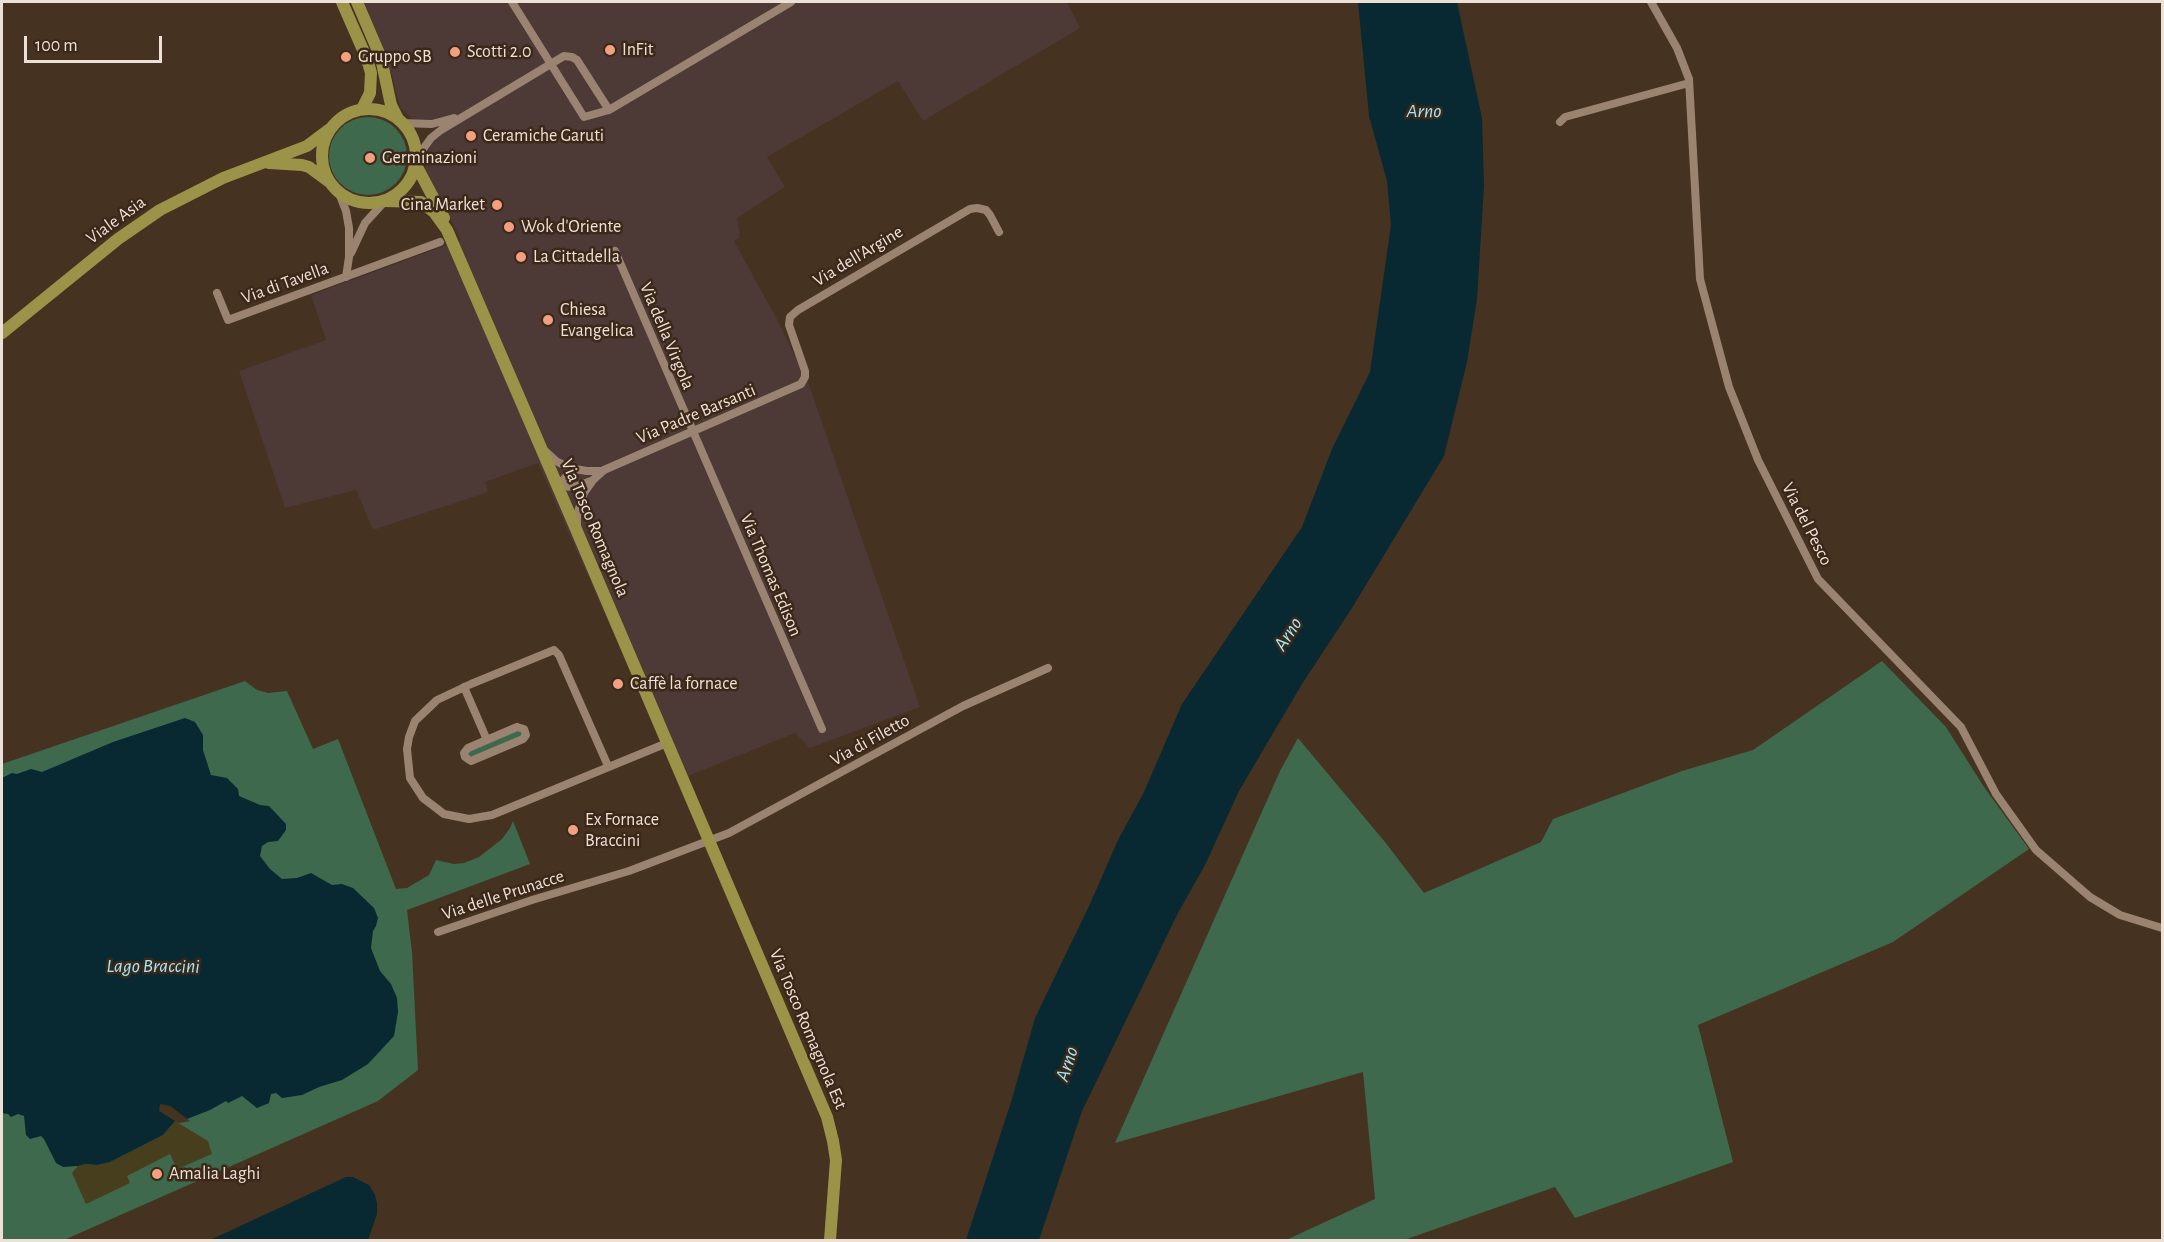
<!DOCTYPE html>
<html>
<head>
<meta charset="utf-8">
<style>
  body { margin:0 }
  #map { position:relative; width:2164px; height:1242px; overflow:hidden; background:#463221; font-family:"Alegreya Sans",sans-serif }
  canvas { display:block }
  .frame { position:absolute; inset:0; border:3px solid #ede0d6; pointer-events:none }
  .scale { position:absolute; left:24px; top:36px; width:138px; height:27px; box-sizing:border-box; border:3px solid #ede0d6; border-top:0; padding-left:8px; font-size:18px; line-height:21px; white-space:nowrap; color:#ede0d6; -webkit-text-stroke:4px #3c2818; paint-order:stroke }
</style>
</head>
<body>
<div id="map">
<canvas width="2164" height="1242"></canvas>
<div class="frame"></div>
<div class="scale">100 m</div>
</div>
<script>
const context = document.querySelector('canvas').getContext('2d');
context.lineJoin = 'round';
function fill(path, color) { context.fillStyle = color; context.fill(path, 'evenodd'); }
const shape = rows => new Path2D(rows.map(r => 'M' + r).join(''));
function strokePath(path, color, width, dash) { context.strokeStyle = color; context.lineWidth = width; context.lineCap = dash ? 'butt' : 'round'; context.setLineDash(dash || []); context.stroke(path); }
function label(font, color, halo, rows, align = 'center') {
  context.font = font + ' "Alegreya Sans",sans-serif'; context.lineWidth = 5; context.setLineDash([]); context.textBaseline = 'middle'; context.strokeStyle = halo; context.fillStyle = color; for (const [text, x, y, turn = 0] of rows) {
    context.save(); context.translate(x, y); context.rotate((+turn || 0) * Math.PI / 180); context.textAlign = isNaN(turn) ? turn : align; if (halo) context.strokeText(text, 0, 0); context.fillText(text, 0, 0); context.restore();
  }
}
const industrial = shape([
  [364,2,1067,2,1080,28,923,121,898,81,767,157,785,187,737,218,740,237,734,241,779,323,809,385,920,707,810,748,795,733,678,780,538,463,485,482,488,492,373,530,356,490,285,508,239,371,326,340,311,295,461,240,425,168,428,151,444,123,412,119,400,107,390,68]
]);
const green = shape([
  '329 156a39 39 0 1 1 78 0a39 39 0 1 1-78 0Z',
  [1882,661,1946,727,1984,787,2029,849,1893,942,1698,1025,1733,1162,1575,1218,1555,1187,1404,1240,1286,1240,1375,1199,1363,1072,1115,1143,1280,771,1298,738,1385,842,1424,893,1541,842,1553,819,1682,771,1753,750],
  [245,681,257,690,268,693,287,691,313,749,338,739,396,889,407,888,429,875,436,860,454,864,464,863,479,857,502,839,510,828,513,821,530,864,407,910,412,952,418,1070,378,1101,64,1240,2,1240,2,764],
  [518,730,523,733,521,737,473,757,468,755,470,751]
]);
const sand = shape([
  [175,1121,208,1141,212,1154,177,1169,170,1154,127,1176,130,1183,86,1204,72,1173,78,1166,86,1164,97,1165,110,1162,163,1135]
]);
const water = shape([
  [1358,2,1457,2,1482,118,1484,186,1477,299,1467,362,1444,456,1352,608,1302,684,1239,791,1205,865,1178,913,1082,1111,1039,1240,966,1240,1011,1102,1035,1018,1090,904,1118,840,1144,792,1182,704,1302,527,1332,449,1370,372,1391,225,1387,181,1369,116],
  [185,718,195,722,203,735,203,750,211,775,227,778,238,789,239,796,260,805,269,806,286,824,286,830,278,841,268,842,262,846,260,856,270,869,282,879,297,878,311,873,332,885,342,884,353,888,374,908,378,918,376,926,373,931,371,948,380,971,391,984,397,998,398,1012,394,1036,368,1064,342,1080,319,1087,302,1095,282,1098,276,1093,271,1094,269,1103,257,1108,242,1096,228,1103,226,1101,210,1110,187,1119,175,1121,163,1135,110,1162,97,1165,86,1164,78,1166,63,1167,56,1163,44,1139,41,1136,30,1139,26,1135,24,1116,18,1114,11,1117,8,1114,2,1113,2,778,12,773,17,774,31,769,42,772,113,742],
  [346,1177,353,1177,369,1185,375,1195,377,1203,377,1214,368,1240,210,1240]
]);
const pier = shape([
  [160,1104,170,1106,190,1121,179,1123,175,1121,159,1111]
]);
const street = shape([
  [512,2,584,117,609,110,791,2],
  [1651,2,1677,48,1689,79,1700,279,1729,387,1758,460,1818,579,1961,727,1996,794,2036,850,2090,897,2120,915,2162,928],
  [1560,122,1565,117,1689,83],
  [402,123,432,124,454,118],
  [416,159,431,138,441,130,564,56,572,57,577,60,609,110],
  [339,193,346,211,349,228,349,257,346,277],
  [615,251,822,729],
  [351,253,365,223,385,201],
  [217,293,228,320,440,242],
  [545,451,556,461,569,468,587,471,603,471],
  [558,486,574,487,591,481],
  [558,486,569,473,577,470],
  [577,527,577,515,584,493,593,480,604,470,801,384,805,377,805,371,789,325,790,317,798,310,970,209,977,208,986,210,990,215,999,232],
  [464,687,487,740],
  [517,727,524,729,526,735,523,739,471,761,465,757,464,753,468,748,517,727],
  [608,766,559,655,554,650,471,684,437,700,415,721,409,737,407,749,410,778,423,798,444,814,469,819,492,815,667,743],
  [438,932,532,900,629,871,729,833,963,706,1048,668]
]);
const primary = shape([
  [342,2,367,59,371,73,370,93,362,109],
  [357,2,381,58,391,105,398,119],
  '322 156a47 47 0 1 1 94 0a47 47 0 1 1-94 0Z',
  [269,163,302,165,309,167,328,181],
  [415,163,444,218],
  [385,201,421,202,434,212,447,230,570,515,827,1117,833,1141,836,1160,830,1240],
  [2,333,118,239,160,210,223,178,307,146,331,128]
]);
const markers = [
  [610,50,6,"#f2a081"],
  [455,52,6,"#f2a081"],
  [346,57,6,"#f2a081"],
  [471,136,6,"#f2a081"],
  [370,158,6,"#f2a081"],
  [497,205,6,"#f2a081"],
  [509,227,6,"#f2a081"],
  [521,257,6,"#f2a081"],
  [548,320,6,"#f2a081"],
  [618,684,6,"#f2a081"],
  [573,830,6,"#f2a081"],
  [157,1174,6,"#f2a081"]
];
const poiNames = [
  ["InFit",622,50],
  ["Scotti 2.0",467,52],
  ["Gruppo SB",358,57],
  ["Ceramiche Garuti",483,136],
  ["Germinazioni",382,158],
  ["Cina Market",485,205,"right"],
  ["Wok d'Oriente",521,227],
  ["La Cittadella",533,257],
  ["Chiesa",560,310],
  ["Evangelica",560,331],
  ["Caffè la fornace",630,684],
  ["Ex Fornace",585,820],
  ["Braccini",585,841],
  ["Amalia Laghi",169,1174]
];
const streetNames = [
  ["Viale Asia",116,220,-36],
  ["Via dell'Argine",858,256,-31],
  ["Via di Tavella",285,283,-20],
  ["Via della Virgola",667,336,67],
  ["Via Padre Barsanti",696,414,-23],
  ["Via del Pesco",1807,524,63],
  ["Via Tosco Romagnola",595,528,67],
  ["Via Thomas Edison",771,575,67],
  ["Via di Filetto",870,740,-29],
  ["Via delle Prunacce",503,895,-18],
  ["Via Tosco Romagnola Est",808,1029,67]
];
const waterNames = [
  ["Arno",1424,111],
  ["Arno",1288,634,-57],
  ["Lago Braccini",153,966],
  ["Arno",1067,1064,-72]
];
fill(industrial, '#4d3935');
fill(green, '#3e694c');
fill(sand, '#473e1e');
fill(water, '#082931');
fill(pier, '#463221');
strokePath(street, '#9a8370', 8);
strokePath(primary, '#9a9348', 12);
for (const [x, y, r, color] of markers) { const dot = new Path2D(); dot.arc(x, y, r, 0, 2 * Math.PI); context.fillStyle = color; context.fill(dot); strokePath(dot, '#3c2818', 2); }
label('18px', '#ede0d6', '#3c2818', poiNames, 'left');
label('18px', '#ede0d6', '#3c2818', streetNames);
label('italic 20px', '#9fe8fd', '#3c2818', waterNames);
</script>
</body>
</html>
